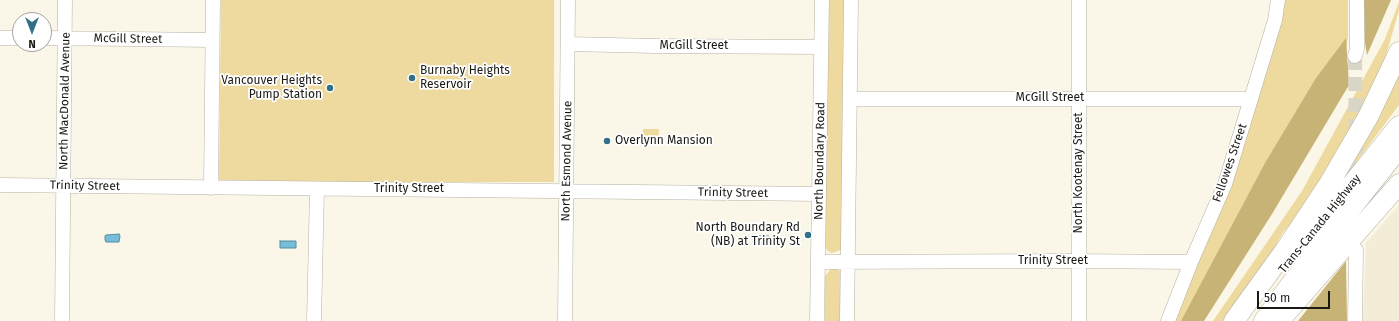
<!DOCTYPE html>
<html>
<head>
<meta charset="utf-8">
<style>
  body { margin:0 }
  #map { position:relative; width:1399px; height:321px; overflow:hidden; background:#fbf7e8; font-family:"Fira Sans",sans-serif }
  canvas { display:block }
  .north { position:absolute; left:12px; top:12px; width:40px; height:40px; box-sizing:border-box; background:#fff; border:1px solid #a3a3a1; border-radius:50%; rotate:180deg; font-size:11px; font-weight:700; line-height:16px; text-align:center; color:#1a1914 }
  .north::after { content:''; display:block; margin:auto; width:14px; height:18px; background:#337087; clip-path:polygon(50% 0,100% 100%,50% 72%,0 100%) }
  .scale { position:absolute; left:1257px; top:291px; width:73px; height:18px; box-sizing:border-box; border:2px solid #1a1914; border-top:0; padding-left:5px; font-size:12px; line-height:14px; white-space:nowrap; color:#1a1914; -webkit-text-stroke:3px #fff; paint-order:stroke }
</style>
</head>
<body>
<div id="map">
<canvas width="1399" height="321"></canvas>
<div class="north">N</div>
<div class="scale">50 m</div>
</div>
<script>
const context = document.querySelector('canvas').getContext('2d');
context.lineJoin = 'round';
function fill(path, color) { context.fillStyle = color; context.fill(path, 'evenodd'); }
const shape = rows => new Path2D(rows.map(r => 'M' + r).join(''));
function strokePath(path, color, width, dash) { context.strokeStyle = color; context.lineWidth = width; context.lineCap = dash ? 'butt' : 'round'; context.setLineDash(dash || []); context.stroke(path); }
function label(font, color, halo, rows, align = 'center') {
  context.font = font + ' "Fira Sans",sans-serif'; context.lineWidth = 3.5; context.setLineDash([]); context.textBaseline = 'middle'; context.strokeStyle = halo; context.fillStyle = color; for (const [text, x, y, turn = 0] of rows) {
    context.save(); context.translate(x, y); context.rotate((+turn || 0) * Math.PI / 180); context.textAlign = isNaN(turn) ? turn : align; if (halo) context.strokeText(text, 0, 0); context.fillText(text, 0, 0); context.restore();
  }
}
const built = shape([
  [1399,205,1399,321,1363,321,1366,243]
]);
const green = shape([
  [221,0,554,0,554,182,219,182],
  [828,0,845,0,841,250,832,253,829,252,825,247],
  [1285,0,1348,0,1348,37,1345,58,1202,321,1175,321,1208,238,1238,161,1282,18],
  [1399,2,1399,10,1385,59,1373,85,1346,138,1302,213,1284,231,1270,255,1233,308,1223,321,1213,321,1302,191,1385,39],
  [1399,72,1399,105,1337,188],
  [643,129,659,129,658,145,642,145],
  [835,268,842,272,842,321,825,321,825,276,831,269]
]);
const forest = shape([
  [1364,0,1391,0,1367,55,1365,43],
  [1346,38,1349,85,1272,214,1204,321,1181,321,1265,163,1316,78],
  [1346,261,1347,321,1298,321]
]);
const water = shape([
  [119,234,120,236,119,242,106,242,105,240,105,236,106,235,119,234],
  [753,236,769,236,769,244,753,244,753,236],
  [280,241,296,241,296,248,280,248,280,241]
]);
const minorTunnel = shape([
  [1355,56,1356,184]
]);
const minor = shape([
  [1079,0,1079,321],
  [0,38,20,38],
  [44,38,212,40],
  [568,44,655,46,821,47],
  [1355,56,1357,49,1357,0],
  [850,99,1244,99,1250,102],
  [0,185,819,194],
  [211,188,213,0],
  [818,262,1067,261,1191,262],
  [62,321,65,0],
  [314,321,317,189],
  [565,321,568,0],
  [817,321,822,0],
  [847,321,851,0],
  [1168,321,1191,262,1225,184,1275,20,1278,0],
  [1355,321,1356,250]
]);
const highway = shape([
  [1296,254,1399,126],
  [1234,321,1286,249,1329,184,1368,117,1399,52],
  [1264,321,1291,284,1399,148],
  [1279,321,1399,184]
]);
const markers = [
  [412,78,4,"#337087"],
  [330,88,4,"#337087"],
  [607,141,4,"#337087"],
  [808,235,4,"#337087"]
];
const streetNames = [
  ["McGill Street",128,39,1],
  ["McGill Street",694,46],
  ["McGill Street",1050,98],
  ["North MacDonald Avenue",65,101,-89],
  ["North Esmond Avenue",567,161,-89],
  ["North Boundary Road",820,161,-89],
  ["Fellowes Street",1230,163,-71],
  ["North Kootenay Street",1079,173,-90],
  ["Trinity Street",85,186,1],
  ["Trinity Street",409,189],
  ["Trinity Street",733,193,1],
  ["Trans-Canada Highway",1320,224,-51],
  ["Trinity Street",1053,261]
];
const poiNames = [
  ["Burnaby Heights",420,71],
  ["Reservoir",420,85],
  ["Vancouver Heights",322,81,"right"],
  ["Pump Station",322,95,"right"],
  ["Overlynn Mansion",615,141],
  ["North Boundary Rd",800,228,"right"],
  ["(NB) at Trinity St",800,242,"right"]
];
fill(built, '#f3ecd7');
fill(green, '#eeda9e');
fill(forest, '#c7b376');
fill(water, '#75bdd9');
strokePath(water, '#5a8c9e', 1);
strokePath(minorTunnel, '#d9d6c8', 14, [14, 7]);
strokePath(minor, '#b5b1a3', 15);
strokePath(highway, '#b5b1a3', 21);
strokePath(minor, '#fff', 14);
strokePath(highway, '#fff', 20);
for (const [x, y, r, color] of markers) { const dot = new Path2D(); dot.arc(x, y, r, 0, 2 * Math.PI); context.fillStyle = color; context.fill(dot); strokePath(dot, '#fff', 1.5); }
label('12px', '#1a1914', '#fff', streetNames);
label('12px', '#1a1914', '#fff', poiNames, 'left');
</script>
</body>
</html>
